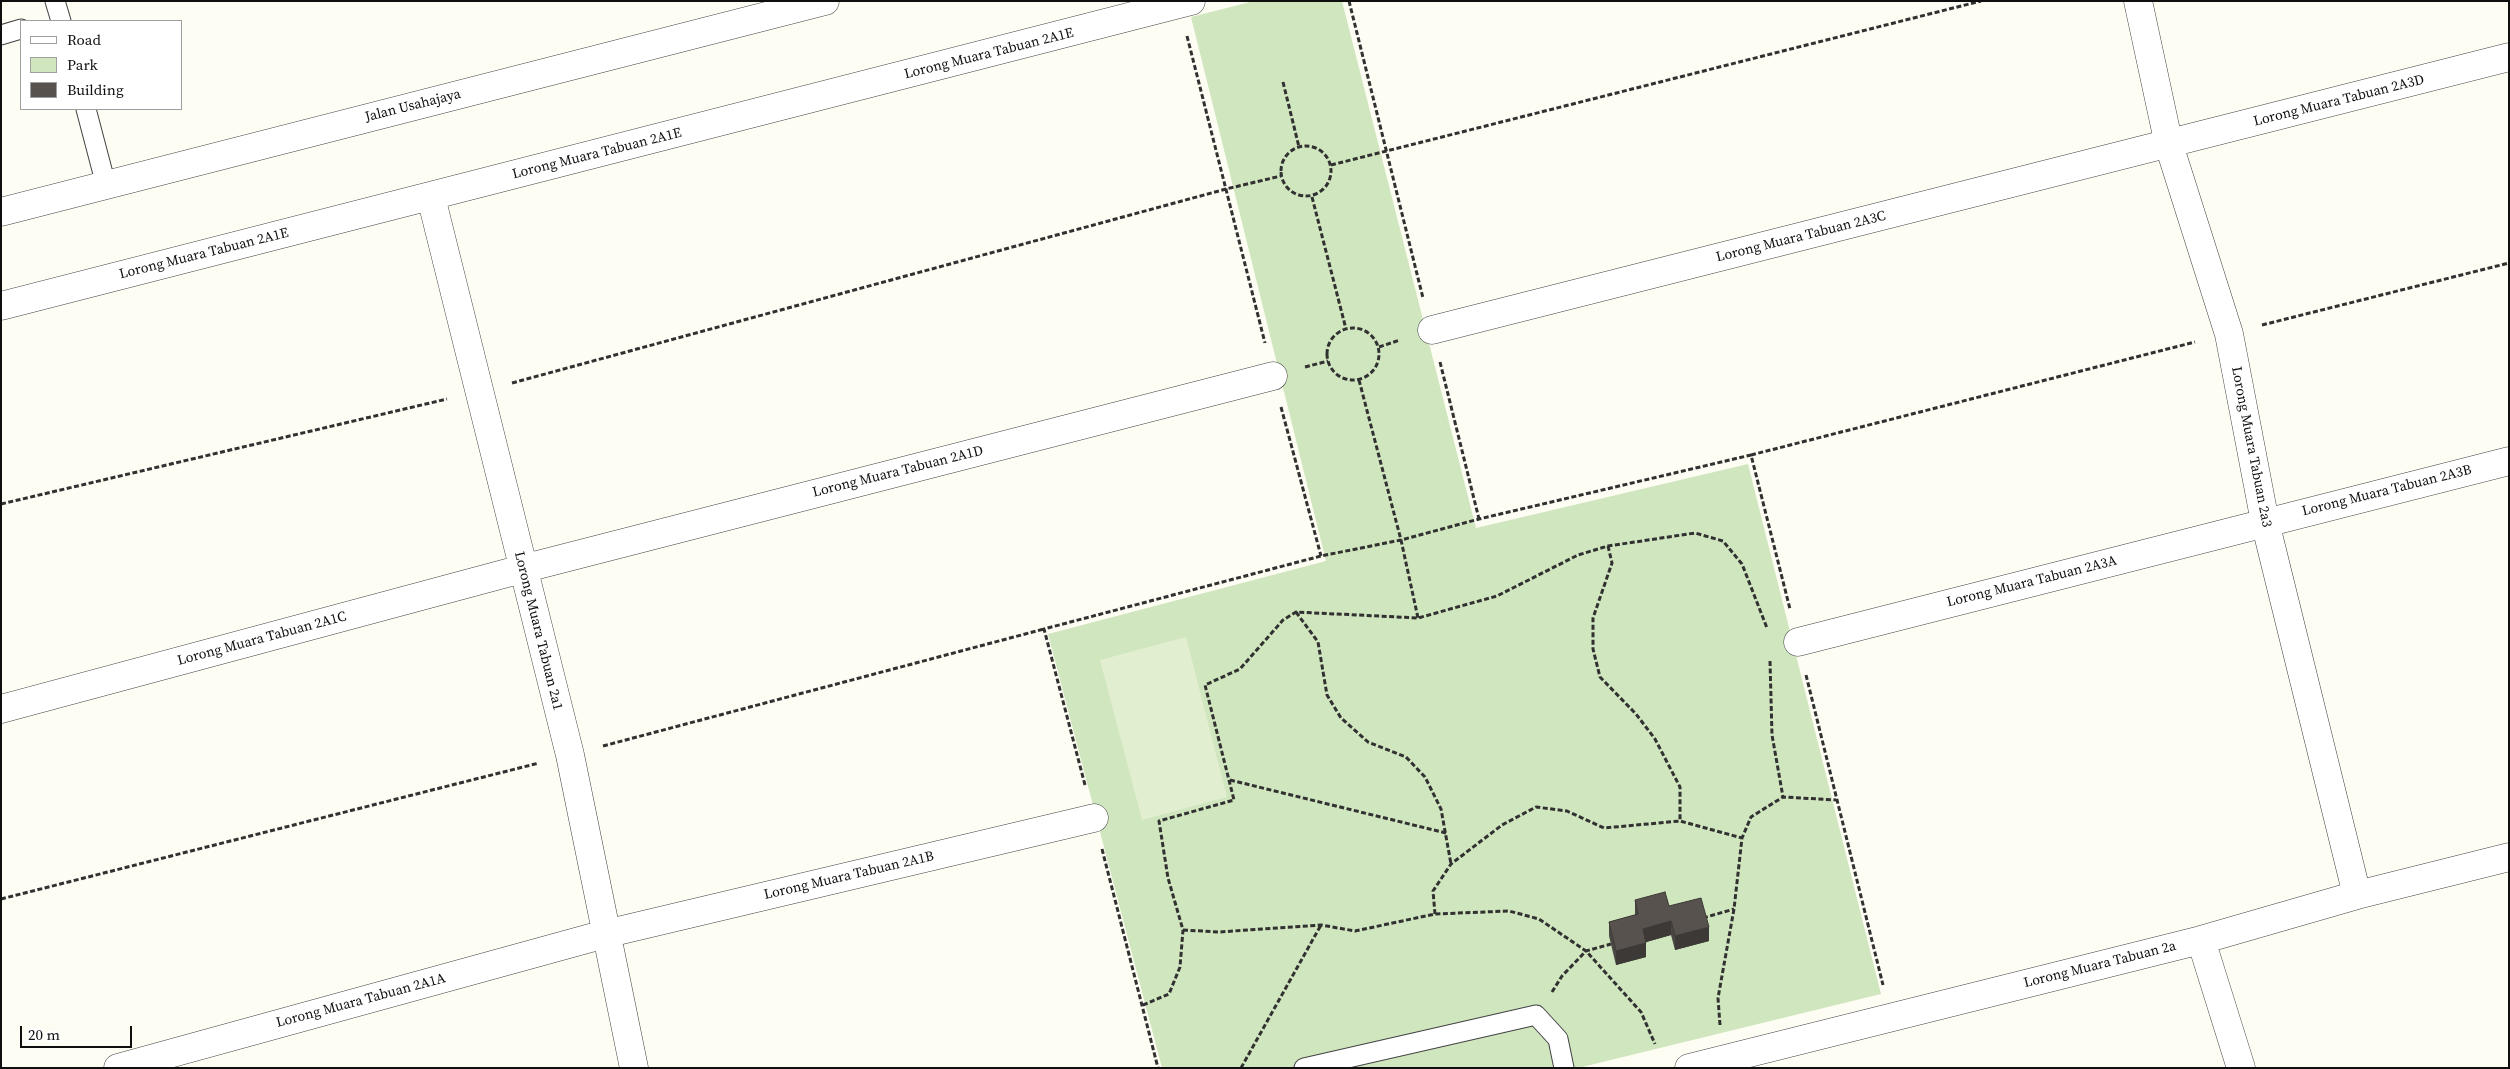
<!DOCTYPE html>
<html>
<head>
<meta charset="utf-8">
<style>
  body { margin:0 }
  #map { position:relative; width:2510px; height:1069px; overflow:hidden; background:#fefdf3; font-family:"Source Serif 4",serif }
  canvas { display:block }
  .frame { position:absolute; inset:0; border:2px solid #0f0f0f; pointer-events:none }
  .legend { position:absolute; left:20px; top:20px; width:162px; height:90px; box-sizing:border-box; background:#fff; border:1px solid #9f9f9f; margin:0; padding:6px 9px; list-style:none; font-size:15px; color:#0f0f0f }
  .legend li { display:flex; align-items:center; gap:10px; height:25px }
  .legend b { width:25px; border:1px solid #9f9f9f }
  .scale { position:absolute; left:20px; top:1026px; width:112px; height:22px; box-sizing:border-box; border:2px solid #0f0f0f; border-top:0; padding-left:6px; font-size:15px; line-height:18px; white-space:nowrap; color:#0f0f0f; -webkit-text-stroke:4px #fff; paint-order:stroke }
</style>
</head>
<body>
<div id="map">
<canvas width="2510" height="1069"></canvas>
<div class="frame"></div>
<ul class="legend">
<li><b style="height:6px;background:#fff"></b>Road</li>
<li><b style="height:14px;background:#d0e6bf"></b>Park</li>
<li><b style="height:14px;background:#57524d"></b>Building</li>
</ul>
<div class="scale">20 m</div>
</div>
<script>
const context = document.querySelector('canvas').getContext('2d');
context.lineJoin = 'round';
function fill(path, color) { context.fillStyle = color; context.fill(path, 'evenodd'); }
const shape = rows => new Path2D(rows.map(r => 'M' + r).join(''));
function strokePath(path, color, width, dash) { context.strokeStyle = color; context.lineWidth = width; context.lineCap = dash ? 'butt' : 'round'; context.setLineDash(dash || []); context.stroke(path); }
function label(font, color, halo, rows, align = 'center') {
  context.font = font + ' "Source Serif 4",serif'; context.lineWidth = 5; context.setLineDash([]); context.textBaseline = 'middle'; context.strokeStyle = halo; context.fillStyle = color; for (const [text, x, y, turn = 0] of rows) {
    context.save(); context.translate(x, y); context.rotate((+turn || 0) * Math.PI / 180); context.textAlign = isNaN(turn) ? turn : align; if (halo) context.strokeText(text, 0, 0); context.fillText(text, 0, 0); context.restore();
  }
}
const green = shape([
  [1254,1,1342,1,1476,528,1748,464,1881,994,1578,1068,1162,1068,1048,634,1326,561,1191,17]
]);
const pitch = shape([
  [1186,637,1227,797,1142,820,1100,660]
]);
const path = shape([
  [1349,1,1423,298],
  [1187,36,1265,343],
  [1283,82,1299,147],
  '1281 171a25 25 0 1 1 50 0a25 25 0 1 1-50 0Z',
  [1331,165,1981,1],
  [1312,197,1346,329],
  [2262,325,2509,263],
  '1327 354a26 26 0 1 1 52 0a26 26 0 1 1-52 0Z',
  [1379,347,1400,340],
  [1440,362,1479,519],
  [1305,367,1328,361],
  [1359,380,1401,540,1418,618],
  [512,383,1226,189,1281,176],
  [1281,407,1321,556],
  [1751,455,2195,342],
  [1,504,447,399],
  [1608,546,1612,563,1593,618,1593,649,1600,677,1636,714,1655,739,1680,787,1680,821],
  [1296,612,1318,642,1327,695,1341,718,1368,742,1406,757,1425,777,1441,809,1451,864],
  [1770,661,1772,735,1783,797],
  [1806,675,1883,985],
  [603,746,1044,629],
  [1230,780,1446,833],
  [1085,785,1044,629,1321,556,1401,540,1479,519,1751,455,1790,609],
  [1102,849,1158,1068],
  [1,899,539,763],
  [1435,914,1433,891,1451,864,1502,825,1536,807,1567,811,1604,828,1680,821,1742,838],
  [1703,918,1734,909],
  [1183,930,1219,932,1321,925,1355,931,1435,914,1509,911,1539,919,1586,951,1641,1012,1655,1044],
  [1552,992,1562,976,1586,951,1611,944],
  [1143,1005,1169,994,1180,967,1183,930,1168,878,1159,821,1234,800,1205,685,1240,669,1283,620,1296,612,1418,618,1497,596,1578,555,1608,546,1695,533,1723,541,1742,564,1767,628],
  [1720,1025,1718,998,1734,909,1742,838,1751,817,1783,797,1836,800],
  [1241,1068,1321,925]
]);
const lane = shape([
  [55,1,61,21],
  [1,35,21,29],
  [86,109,106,185],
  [1304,1068,1536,1015,1558,1039,1564,1068]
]);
const street = shape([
  [2138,1,2169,145,2229,334,2265,522,2357,895],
  [431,197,570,755,634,1068],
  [1,212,825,1],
  [1,306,1191,1],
  [1432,330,2509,57],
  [1798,642,2509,461],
  [1,709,522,569,1273,376],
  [2201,940,2241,1068],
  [118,1068,605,934,1094,818],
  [1689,1068,2201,940,2357,895,2509,857]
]);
const wall = shape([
  [1635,900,1669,906,1709,941,1675,950,1671,935,1646,942,1646,957,1616,965,1609,936,1609,922,1635,915]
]);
const shadedWall = shape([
  [1671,921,1671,935,1643,943,1643,929],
  [1709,927,1709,941,1675,950,1675,936],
  [1646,943,1646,957,1616,965,1616,951]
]);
const building = shape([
  [1665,892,1669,906,1701,898,1709,927,1675,936,1671,921,1643,929,1646,943,1616,951,1609,922,1638,914,1635,900,1665,892]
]);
const streetNames = [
  ["Lorong Muara Tabuan 2A1E",989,54,-14],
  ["Lorong Muara Tabuan 2A3D",2339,101,-14],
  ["Jalan Usahajaya",413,106,-14],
  ["Lorong Muara Tabuan 2A1E",597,154,-14],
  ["Lorong Muara Tabuan 2A3C",1801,237,-14],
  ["Lorong Muara Tabuan 2A1E",204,254,-14],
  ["Lorong Muara Tabuan 2a3",2251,447,79],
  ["Lorong Muara Tabuan 2A1D",898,472,-14],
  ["Lorong Muara Tabuan 2A3B",2387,491,-14],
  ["Lorong Muara Tabuan 2A3A",2032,582,-14],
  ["Lorong Muara Tabuan 2a1",538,631,76],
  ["Lorong Muara Tabuan 2A1C",262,639,-15],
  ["Lorong Muara Tabuan 2A1B",849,876,-13],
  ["Lorong Muara Tabuan 2a",2100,965,-14],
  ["Lorong Muara Tabuan 2A1A",361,1001,-15]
];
fill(green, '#d0e6bf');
fill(pitch, '#e1eed0');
strokePath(lane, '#424242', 21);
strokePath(street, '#424242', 29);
strokePath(path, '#313131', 3, [5, 2.5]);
strokePath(lane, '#fff', 19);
strokePath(street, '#fff', 28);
fill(wall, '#4b4742');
fill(shadedWall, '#3d3936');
fill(building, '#57524d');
strokePath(building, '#3d3936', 1);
label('14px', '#0f0f0f', '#fff', streetNames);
</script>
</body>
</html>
